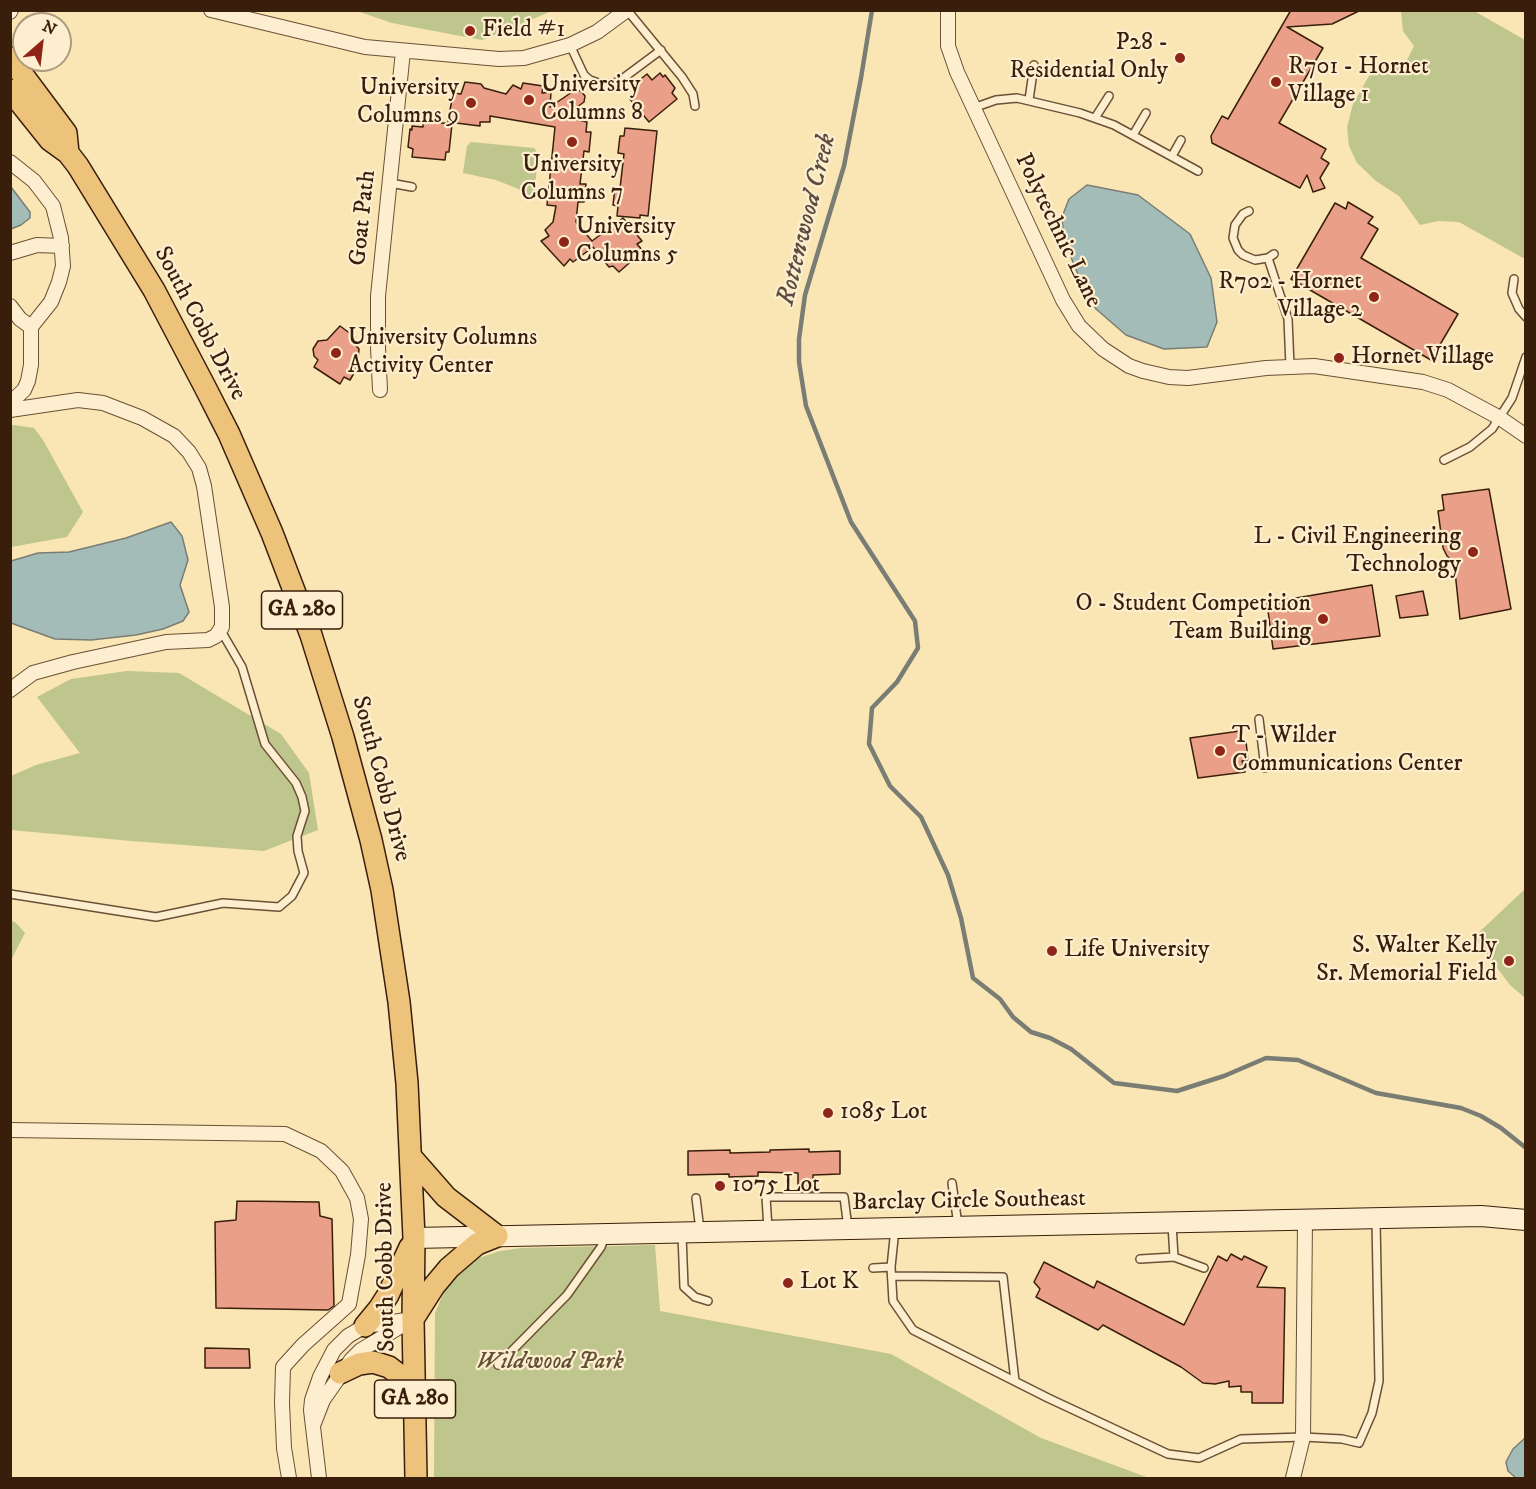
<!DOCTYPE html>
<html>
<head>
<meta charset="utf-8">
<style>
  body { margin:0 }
  #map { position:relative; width:1536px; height:1489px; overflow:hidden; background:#fae5b4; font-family:"IM FELL DW Pica",serif }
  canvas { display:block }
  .frame { position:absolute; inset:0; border:12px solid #3a1e0c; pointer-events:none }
  .north { position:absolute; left:12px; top:12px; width:60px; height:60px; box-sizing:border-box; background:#fceece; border:2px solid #ae9b80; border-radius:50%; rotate:28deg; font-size:16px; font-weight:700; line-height:24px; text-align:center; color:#3a1e0c }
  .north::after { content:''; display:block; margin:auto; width:21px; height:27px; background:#8f2418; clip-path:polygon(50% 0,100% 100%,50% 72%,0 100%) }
</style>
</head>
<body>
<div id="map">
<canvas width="1536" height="1489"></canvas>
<div class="frame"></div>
<div class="north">N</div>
</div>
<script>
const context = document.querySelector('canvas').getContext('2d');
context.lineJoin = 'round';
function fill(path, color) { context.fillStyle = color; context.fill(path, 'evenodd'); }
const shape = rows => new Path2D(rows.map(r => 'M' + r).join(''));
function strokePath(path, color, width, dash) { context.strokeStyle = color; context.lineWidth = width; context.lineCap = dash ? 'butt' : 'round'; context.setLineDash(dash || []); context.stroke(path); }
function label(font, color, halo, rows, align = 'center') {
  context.font = font + ' "IM FELL DW Pica",serif'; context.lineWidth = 4.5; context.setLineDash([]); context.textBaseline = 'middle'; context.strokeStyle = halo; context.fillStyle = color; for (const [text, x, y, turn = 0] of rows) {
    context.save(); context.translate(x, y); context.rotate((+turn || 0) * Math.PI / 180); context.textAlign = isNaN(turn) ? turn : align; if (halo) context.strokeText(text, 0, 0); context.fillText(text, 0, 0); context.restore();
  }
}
const green = shape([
  [357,11,552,11,482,40,392,23],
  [1401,11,1474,11,1525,40,1525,259,1459,222,1438,221,1420,225,1399,196,1376,181,1357,163,1349,146,1347,127,1353,104,1369,76,1380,65,1394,61,1405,64,1414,46,1403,31],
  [471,142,534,148,538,153,534,199,516,188,496,180,463,173,467,146],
  [14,425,34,428,43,440,83,512,67,537,11,547,10,426],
  [127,671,179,673,281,734,309,773,318,830,264,851,131,841,11,830,11,776,36,765,80,753,37,697,71,679],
  [1525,889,1525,998,1510,985,1474,937],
  [11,921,15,922,25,933,11,960],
  [655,1245,660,1311,891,1354,1041,1438,1149,1478,434,1478,435,1313,444,1292,458,1273,479,1258,500,1251,521,1248]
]);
const water = shape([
  [1087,185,1138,195,1190,234,1211,278,1217,322,1207,347,1164,349,1126,335,1096,309,1084,289,1064,240,1062,217,1069,199,1087,185],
  [11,187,30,212,30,218,21,225,11,229,11,187],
  [171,522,182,536,188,560,180,585,189,612,183,621,163,629,136,635,91,640,55,639,11,623,11,561,38,553,69,552,126,538,171,522],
  [1525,1438,1525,1478,1516,1478,1508,1471,1506,1462,1513,1449,1525,1438]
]);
const stream = shape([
  [872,10,861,78,844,166,805,295,799,339,799,362,806,406,851,522,915,621,918,648,897,682,872,708,869,744,890,786,921,817,948,875,961,918,973,978,1000,999,1013,1017,1031,1032,1050,1038,1071,1049,1114,1083,1177,1091,1224,1076,1266,1058,1298,1060,1376,1093,1461,1108,1481,1116,1501,1128,1526,1148]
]);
const building = shape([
  [1291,10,1361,10,1332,24,1287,27,1323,48,1279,123,1326,149,1321,158,1329,163,1320,178,1325,188,1313,192,1307,175,1300,188,1212,143,1211,136,1222,116,1228,119,1291,10],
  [660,73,663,77,665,75,675,88,672,93,677,99,649,122,629,98,636,91,632,86,647,74,652,80,660,73],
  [465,82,481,84,484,88,506,94,513,85,521,89,523,83,543,86,542,93,551,92,550,107,575,90,581,91,585,96,584,102,563,117,587,122,586,132,591,132,589,152,584,151,580,184,586,184,584,202,578,202,576,222,592,241,623,218,642,241,637,244,643,251,619,272,613,266,609,267,593,247,573,262,570,259,564,266,541,241,549,236,545,230,553,222,556,206,547,205,555,127,490,116,490,122,480,122,480,126,448,122,453,93,461,94,465,82],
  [423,121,452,124,449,152,446,152,445,160,412,157,413,149,408,147,410,129,412,130,412,126,423,127,423,121],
  [625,128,657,131,648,216,640,215,640,218,617,216,618,206,613,205,615,187,620,188,624,154,618,153,620,136,624,136,625,128],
  [1348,202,1373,217,1368,223,1378,229,1361,258,1458,314,1431,360,1291,279,1335,203,1346,209,1348,202],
  [340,326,355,337,353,342,359,349,357,368,350,380,344,377,340,384,314,367,318,360,314,356,313,349,318,341,327,340,340,326],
  [1489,489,1511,609,1460,619,1454,562,1447,556,1443,548,1438,511,1444,510,1442,495,1489,489],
  [1372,585,1380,636,1273,649,1267,603,1372,585],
  [1423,591,1428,615,1400,618,1396,596,1423,591],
  [1240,731,1241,742,1246,741,1248,760,1242,761,1245,772,1198,778,1190,738,1240,731],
  [809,1149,809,1152,840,1151,840,1174,813,1175,813,1191,798,1191,798,1173,758,1172,758,1176,729,1177,729,1174,688,1175,688,1151,730,1150,730,1153,770,1152,770,1150,809,1149],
  [237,1201,319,1202,320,1216,332,1219,334,1306,328,1310,216,1308,215,1222,236,1220,237,1201],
  [1231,1254,1242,1260,1244,1256,1267,1267,1257,1287,1285,1288,1283,1403,1252,1403,1252,1392,1241,1392,1241,1386,1229,1387,1229,1381,1215,1384,1203,1383,1181,1367,1103,1325,1098,1330,1036,1297,1040,1289,1034,1282,1044,1262,1094,1288,1097,1281,1184,1325,1218,1256,1227,1261,1231,1254],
  [205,1348,249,1349,250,1368,205,1368,205,1348]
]);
const lane = shape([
  [627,10,682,77,693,94,695,106],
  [570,45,584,75,590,80,604,85,618,82,661,50],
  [1029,100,1034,65],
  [973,108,996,100,1017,98,1080,113,1114,125,1198,171],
  [1095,118,1109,96],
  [1133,135,1146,113],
  [1172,156,1181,140],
  [390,183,412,187],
  [1249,211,1243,214,1235,225,1233,238,1238,250,1243,255,1255,260,1268,258,1274,254],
  [1268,258,1288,319,1290,366],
  [1514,279,1512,293,1519,309,1526,317],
  [1444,460,1470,447,1492,429,1512,398,1526,357],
  [1259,719,1265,768],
  [10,894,156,917,223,903,279,907,292,896,304,873,298,851,297,836,305,811,302,797,296,783,265,744,242,667,220,629],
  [952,1183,958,1225],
  [696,1198,700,1230],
  [768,1229,766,1197,844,1197,848,1228],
  [895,1229,891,1267,893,1301,913,1330,1048,1398,1168,1454,1199,1458,1241,1439,1303,1437,1342,1439,1359,1443,1372,1413,1379,1381,1376,1220],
  [682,1235,684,1287,695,1297,708,1301],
  [1174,1257,1204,1268],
  [1140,1259,1174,1257,1172,1225],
  [873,1268,891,1267],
  [892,1276,1003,1277,1015,1381],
  [498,1365,567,1295,601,1247,605,1237]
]);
const street = shape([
  [211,10,365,47,499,59,524,58,570,45,597,32,627,10],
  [948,10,948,46,957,72,1063,300,1079,326,1103,349,1129,366,1143,371,1169,377,1188,378,1266,368,1314,366,1423,382,1448,390,1500,418,1526,436],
  [10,12,11,10],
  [10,162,34,181,53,206,61,238,63,266,59,282,51,302,31,327],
  [10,253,37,245,62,246],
  [10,306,20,319,31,327,31,365,28,381,24,390,10,403],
  [380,390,378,347,378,296,403,51],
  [10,410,78,400,103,403,142,418,174,436,189,452,199,468,204,486,222,607,222,627,216,636,208,640,166,642,73,662,33,673,10,690],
  [10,1130,285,1134,321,1151,342,1171,357,1198,361,1219,358,1255,349,1304,303,1345,283,1367,282,1403,284,1448,289,1478],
  [314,1423,323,1400,351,1360,361,1350,408,1322],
  [319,1478,311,1410,312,1400,320,1377,334,1350,348,1336,365,1326,413,1319],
  [1293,1478,1303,1437,1305,1220]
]);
const secondary = shape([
  [414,1238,1481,1216,1526,1220]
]);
const primary = shape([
  [10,58,66,133,68,153],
  [10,90,50,140,68,153,78,166,154,290,205,387,229,434,272,533,311,635,343,737,371,840,382,890,399,1002,407,1083,414,1238,413,1319,416,1478],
  [411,1157,446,1197,497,1236],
  [413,1319,434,1286,449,1268,477,1244,497,1236],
  [365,1326,379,1309,388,1295,410,1247],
  [340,1373,359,1364,373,1362,389,1367,415,1387]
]);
const markers = [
  [470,31,6,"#8f2418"],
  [1180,58,6,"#8f2418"],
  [1276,82,6,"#8f2418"],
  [529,100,6,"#8f2418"],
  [471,103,6,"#8f2418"],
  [572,142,6,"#8f2418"],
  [564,242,6,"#8f2418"],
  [1374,297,6,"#8f2418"],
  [336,353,6,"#8f2418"],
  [1339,358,6,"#8f2418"],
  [1473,552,6,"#8f2418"],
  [1323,619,6,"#8f2418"],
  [1220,751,6,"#8f2418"],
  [1052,951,6,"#8f2418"],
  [1509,961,6,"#8f2418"],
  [828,1113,6,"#8f2418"],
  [720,1186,6,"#8f2418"],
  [788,1283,6,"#8f2418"]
];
const shields = [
  [302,610,81],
  [415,1399,81]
];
const shieldNames = [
  ["GA 280",302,610],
  ["GA 280",415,1399]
];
const poiNames = [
  ["Field #1",482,31],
  ["P28 -",1168,44,"right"],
  ["Residential Only",1168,72,"right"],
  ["R701 - Hornet",1288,68],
  ["Village 1",1288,96],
  ["University",541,86],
  ["Columns 8",541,114],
  ["University",459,89,"right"],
  ["Columns 9",459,117,"right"],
  ["University",572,166,"center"],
  ["Columns 7",572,194,"center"],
  ["University",576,228],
  ["Columns 5",576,256],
  ["R702 - Hornet",1362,283,"right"],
  ["Village 2",1362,311,"right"],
  ["University Columns",348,339],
  ["Activity Center",348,367],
  ["Hornet Village",1351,358],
  ["L - Civil Engineering",1461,538,"right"],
  ["Technology",1461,566,"right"],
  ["O - Student Competition",1311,605,"right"],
  ["Team Building",1311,633,"right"],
  ["T - Wilder",1232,737],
  ["Communications Center",1232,765],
  ["S. Walter Kelly",1497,947,"right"],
  ["Sr. Memorial Field",1497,975,"right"],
  ["Life University",1064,951],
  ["1085 Lot",840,1113],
  ["1075 Lot",732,1186],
  ["Lot K",800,1283]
];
const streetNames = [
  ["Goat Path",364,218,-84],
  ["Polytechnic Lane",1057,231,64],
  ["South Cobb Drive",199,324,62],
  ["South Cobb Drive",380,779,75],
  ["Barclay Circle Southeast",969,1202,-1],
  ["South Cobb Drive",387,1267,-91]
];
const parkNames = [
  ["Wildwood Park",550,1363]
];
const waterNames = [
  ["Rottenwood Creek",808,220,-76]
];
fill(green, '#bec58d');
fill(water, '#a3bcb8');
strokePath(water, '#797d73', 1.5);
strokePath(stream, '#797d73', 4.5);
fill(building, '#eaa088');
strokePath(building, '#3a1e0c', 1.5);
strokePath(lane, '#6a5036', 10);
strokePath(street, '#6a5036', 16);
strokePath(secondary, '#3a1e0c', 22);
strokePath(primary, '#3a1e0c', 24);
strokePath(lane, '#fceece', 7);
strokePath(street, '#fceece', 14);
strokePath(secondary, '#fceece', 20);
strokePath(primary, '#edc27a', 21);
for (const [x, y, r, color] of markers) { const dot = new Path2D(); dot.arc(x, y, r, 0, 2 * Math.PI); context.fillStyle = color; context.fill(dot); strokePath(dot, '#fceece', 2); }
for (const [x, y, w] of shields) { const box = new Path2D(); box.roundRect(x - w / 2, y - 19, w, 38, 4.5); context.fillStyle = '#fceece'; context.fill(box); strokePath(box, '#3a1e0c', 1.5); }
label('bold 22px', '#3a1e0c', null, shieldNames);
label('24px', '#3a1e0c', '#fceece', poiNames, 'left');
label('24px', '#3a1e0c', '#fceece', streetNames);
label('italic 24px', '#625033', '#fceece', parkNames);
label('italic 26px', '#5a4d40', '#fceece', waterNames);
</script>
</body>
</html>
